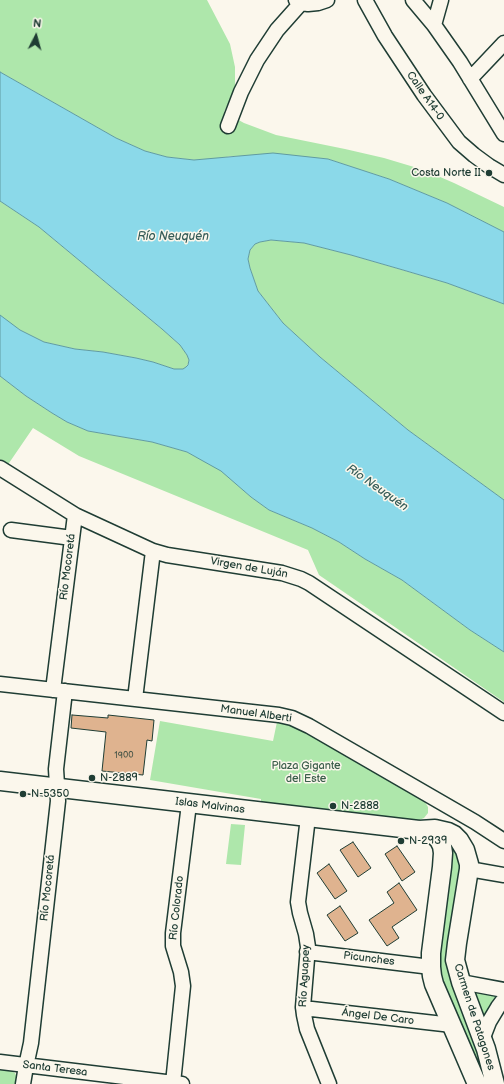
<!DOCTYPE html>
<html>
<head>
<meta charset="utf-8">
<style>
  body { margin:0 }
  #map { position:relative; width:504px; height:1084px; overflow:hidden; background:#fbf7ec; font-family:"Balsamiq Sans",sans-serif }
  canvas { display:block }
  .north { position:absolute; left:16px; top:16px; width:40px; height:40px; -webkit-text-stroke:3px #fbf7ec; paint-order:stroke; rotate:6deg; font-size:11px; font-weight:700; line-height:16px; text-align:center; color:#1f3d34 }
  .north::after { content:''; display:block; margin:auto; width:14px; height:18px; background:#1f3d34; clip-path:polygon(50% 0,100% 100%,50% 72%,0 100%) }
</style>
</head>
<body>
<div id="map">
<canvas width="504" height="1084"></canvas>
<div class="north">N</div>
</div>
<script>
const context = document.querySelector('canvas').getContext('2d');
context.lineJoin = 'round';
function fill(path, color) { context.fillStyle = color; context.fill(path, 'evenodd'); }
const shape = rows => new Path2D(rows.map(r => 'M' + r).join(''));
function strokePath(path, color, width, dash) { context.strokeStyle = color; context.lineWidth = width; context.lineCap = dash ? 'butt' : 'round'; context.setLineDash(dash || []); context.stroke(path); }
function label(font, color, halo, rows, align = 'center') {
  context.font = font + ' "Balsamiq Sans",sans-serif'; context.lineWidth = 3; context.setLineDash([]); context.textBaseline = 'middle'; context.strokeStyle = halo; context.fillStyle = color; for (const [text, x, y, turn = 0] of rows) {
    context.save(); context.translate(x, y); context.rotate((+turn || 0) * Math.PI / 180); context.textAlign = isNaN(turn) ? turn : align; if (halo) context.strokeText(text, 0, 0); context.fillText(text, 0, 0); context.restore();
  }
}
const green = shape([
  [0,0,207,0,230,44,235,67,235,89,224,112,244,123,276,135,345,149,384,158,424,170,454,183,504,207,504,232,447,203,389,179,328,159,232,156,216,159,194,160,167,157,145,151,116,138,0,72],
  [0,201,39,227,162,329,180,345,187,355,189,360,188,364,186,367,183,370,174,369,153,362,136,358,103,352,75,349,44,342,20,330,1,317,0,315],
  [271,240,304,243,351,255,447,283,504,304,504,500,408,430,320,357,283,323,258,291,250,268,248,259,250,250,255,244,260,242],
  [0,376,26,396,52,413,67,422,88,431,152,442,187,452,221,470,251,497,269,510,312,528,339,542,365,559,402,580,470,630,504,652,504,702,319,575,308,550,79,456,33,428,7,466,0,461],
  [160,721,273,741,277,722,294,724,307,731,425,802,428,807,428,813,424,818,417,821,261,803,261,799,150,780],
  [231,824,245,825,241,865,226,864],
  [451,841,462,856,450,955,485,1062,485,1084,437,978],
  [474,992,497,996,488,1016,483,1018],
  [0,1069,11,1071,15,1073,17,1078,16,1084,0,1084]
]);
const water = shape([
  [0,72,116,138,145,151,167,157,194,160,273,153,328,159,389,179,447,203,504,232,504,304,447,283,403,270,351,255,304,243,271,240,260,242,255,244,250,250,248,259,250,268,258,291,283,323,320,357,408,430,504,500,504,652,470,630,402,580,365,559,339,542,312,528,269,510,251,497,221,471,203,461,187,452,152,442,88,431,67,422,52,413,26,396,0,376,0,315,20,330,44,342,75,349,103,352,136,358,153,362,174,369,183,369,186,367,188,365,189,360,187,355,180,345,162,329,39,227,0,201,0,72]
]);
const building = shape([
  [72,715,108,718,108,715,154,720,152,741,147,740,143,775,102,771,106,732,71,728,72,715],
  [353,842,371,868,358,877,340,850,353,842],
  [397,846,415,872,402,881,385,854,397,846],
  [329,864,347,891,335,899,317,873,329,864],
  [399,883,417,910,392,927,399,938,387,946,369,920,394,903,387,892,399,883],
  [340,906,358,933,345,941,327,915,340,906]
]);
const minor = shape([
  [296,0,301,3,308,4,318,3,327,0],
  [365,0,385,36,424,95,459,142,474,155,489,166,504,175],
  [413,0,434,25,460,62,504,134],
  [434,25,441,0],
  [470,79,504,43],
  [228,126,241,92,257,60,277,30,301,3],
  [0,468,75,515,153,551,167,555,282,573,301,579,309,583,504,713],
  [11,530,72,538],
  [0,684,279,715,292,718,309,726,475,822,504,841],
  [53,690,75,515],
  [135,699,153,551],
  [308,817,298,902,300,913,306,934,308,947,303,1007,304,1015,307,1029,329,1084],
  [469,869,504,875],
  [307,952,431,967],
  [461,982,504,990],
  [303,1008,452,1025],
  [482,1040,489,1022,498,1007,504,999],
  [0,1062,182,1084],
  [173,1083,183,986,181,972,173,946,173,933,189,804],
  [23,1084,26,1066,31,1043,58,801,56,769,65,691]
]);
const major = shape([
  [0,781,308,817,419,830,435,829,448,832,454,835,459,840,465,850,469,864,469,869,457,943,455,960,461,982,486,1049,495,1084],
  [420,830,435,836,439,840,442,846,443,853,442,867,431,953,431,967,432,976,434,984,477,1084]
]);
const markers = [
  [489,173,4,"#1f3d34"],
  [92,778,4,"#1f3d34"],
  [23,794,4,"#1f3d34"],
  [333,806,4,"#1f3d34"],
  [401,841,4,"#1f3d34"]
];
const numberNames = [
  ["1900",124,756]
];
const streetNames = [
  ["Calle A14-0",425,96,55],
  ["Río Mocoretá",68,567,-83],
  ["Virgen de Luján",249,568,10],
  ["Manuel Alberti",256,714,8],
  ["Islas Malvinas",210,806,7],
  ["Río Mocoretá",48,888,-84],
  ["Río Colorado",177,908,-84],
  ["Picunches",369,959,7],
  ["Río Aguapey",305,976,-87],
  ["Ángel De Caro",378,1017,7],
  ["Carmen de Patagones",474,1017,72],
  ["Santa Teresa",55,1069,7]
];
const poiNames = [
  ["Costa Norte II",481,173,"right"],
  ["N-2889",100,778],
  ["N-5350",31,794],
  ["N-2888",341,806],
  ["N-2939",409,841]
];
const parkNames = [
  ["Plaza Gigante",306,766],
  ["del Este",306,779]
];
const waterNames = [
  ["Río Neuquén",173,237],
  ["Río Neuquén",377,488,35]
];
fill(green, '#aee7ab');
fill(water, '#8bd9e9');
strokePath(water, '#609ba1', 1);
fill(building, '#dfb38f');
strokePath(building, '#1f3d34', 1);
strokePath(minor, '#1f3d34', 17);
strokePath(major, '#1f3d34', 21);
strokePath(minor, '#fbf7ec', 14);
strokePath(major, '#fbf7ec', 18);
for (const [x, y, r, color] of markers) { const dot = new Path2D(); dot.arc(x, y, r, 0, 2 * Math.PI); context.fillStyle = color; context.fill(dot); strokePath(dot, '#fbf7ec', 1.5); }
label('9px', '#4f5a4b', null, numberNames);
label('11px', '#1f3d34', '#fbf7ec', streetNames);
label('11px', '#1f3d34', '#fbf7ec', poiNames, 'left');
label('11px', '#3c5f4c', '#fbf7ec', parkNames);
label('italic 12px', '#355c58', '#fbf7ec', waterNames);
</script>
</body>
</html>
